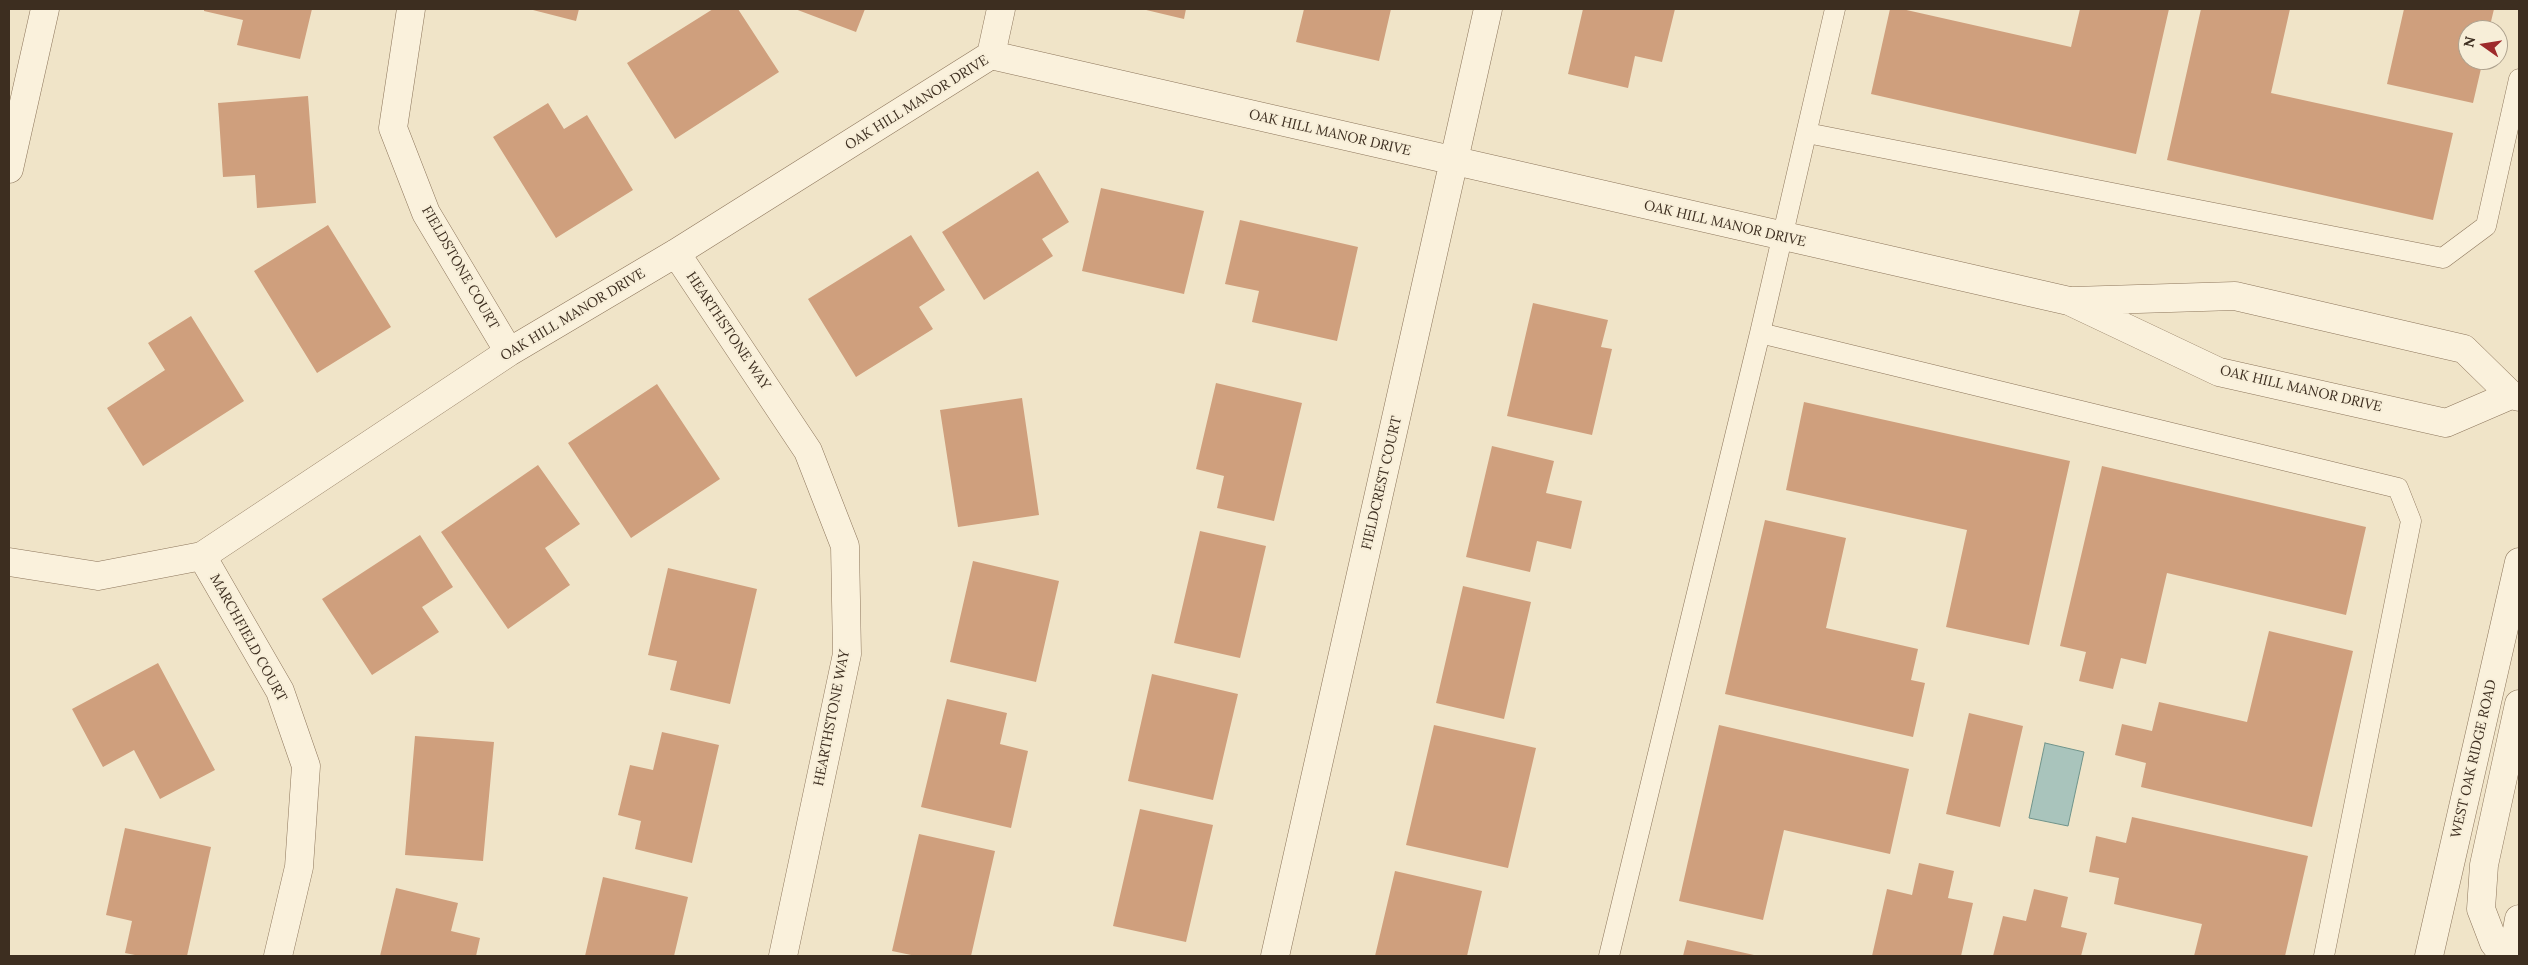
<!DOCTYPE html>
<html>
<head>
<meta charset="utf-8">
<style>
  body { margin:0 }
  #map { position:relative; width:2528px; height:965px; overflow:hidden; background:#f0e4c8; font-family:Lora,serif }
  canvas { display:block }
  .frame { position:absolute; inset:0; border:10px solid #3d2e20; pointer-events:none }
  .north { position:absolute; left:2458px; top:20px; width:50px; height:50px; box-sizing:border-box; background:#f7eed8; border:1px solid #ada18e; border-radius:50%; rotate:283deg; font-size:14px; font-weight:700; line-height:20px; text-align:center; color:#3d2e20 }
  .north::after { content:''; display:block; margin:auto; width:18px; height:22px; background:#9e2a2b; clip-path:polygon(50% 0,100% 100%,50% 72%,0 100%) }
</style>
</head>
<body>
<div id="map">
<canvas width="2528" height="965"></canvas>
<div class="frame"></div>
<div class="north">N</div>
</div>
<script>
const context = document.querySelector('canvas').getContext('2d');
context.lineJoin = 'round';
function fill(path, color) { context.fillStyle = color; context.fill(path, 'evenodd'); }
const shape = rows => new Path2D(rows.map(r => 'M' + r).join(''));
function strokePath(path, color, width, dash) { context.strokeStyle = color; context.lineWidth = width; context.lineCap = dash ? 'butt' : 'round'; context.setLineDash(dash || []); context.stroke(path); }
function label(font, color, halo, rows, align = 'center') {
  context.font = font + ' Lora,serif'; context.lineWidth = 4; context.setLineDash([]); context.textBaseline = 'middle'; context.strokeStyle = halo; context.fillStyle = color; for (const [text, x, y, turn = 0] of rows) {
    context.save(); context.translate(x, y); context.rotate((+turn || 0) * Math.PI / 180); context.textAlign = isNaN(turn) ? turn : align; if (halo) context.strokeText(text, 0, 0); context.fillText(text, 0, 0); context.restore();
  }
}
const water = shape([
  [2045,743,2084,752,2068,826,2029,818,2045,743]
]);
const building = shape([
  [204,9,312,9,300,59,237,45,243,20,204,11],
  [529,9,579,9,576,21],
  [713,9,738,9,779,72,675,139,627,63],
  [795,9,865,9,856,32],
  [1142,9,1186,9,1184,19],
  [1304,9,1391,9,1379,61,1296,42],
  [1583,9,1675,9,1662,62,1635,56,1628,88,1568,74],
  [1890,9,1902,9,2071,47,2080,9,2169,9,2136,154,1871,94],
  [2201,9,2290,9,2271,93,2453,133,2433,220,2167,160],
  [2404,9,2494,9,2489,30,2468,30,2468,60,2483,60,2473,103,2387,84],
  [308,96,316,203,257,208,255,175,223,177,218,103],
  [548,103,564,129,587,115,633,190,556,238,493,137],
  [1038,171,1069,222,1042,239,1053,256,984,300,942,232],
  [1101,188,1204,211,1184,294,1082,271],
  [1240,220,1358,247,1337,341,1252,322,1259,291,1225,284],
  [328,225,391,327,317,373,254,271],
  [911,235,945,290,919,307,933,329,856,377,808,299],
  [1533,303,1608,320,1601,347,1612,349,1592,435,1507,416],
  [191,316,244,401,143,466,107,408,165,370,148,343],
  [1216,383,1302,403,1274,521,1217,508,1224,476,1196,469],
  [657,384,720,479,631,538,568,443],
  [1022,398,1039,515,958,527,940,410],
  [1804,402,2070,461,2029,645,1946,627,1967,530,1786,490],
  [1492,446,1554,461,1546,493,1582,501,1571,549,1537,541,1530,572,1466,557],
  [538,465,580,524,545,548,570,585,508,629,441,532],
  [2102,466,2366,527,2346,615,2167,573,2146,664,2121,658,2113,689,2079,681,2086,652,2060,646],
  [1765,520,1846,538,1826,628,1918,649,1911,680,1925,683,1913,737,1725,694],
  [1200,531,1266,546,1240,658,1174,643],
  [420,535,453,587,422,607,439,632,372,675,322,599],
  [973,561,1059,581,1036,682,950,662],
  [668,568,757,589,730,704,670,690,677,661,648,655],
  [1463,586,1531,602,1504,719,1436,703],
  [2269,631,2353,651,2312,827,2141,787,2146,763,2115,755,2122,724,2152,731,2159,702,2247,722],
  [158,663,215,770,160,799,134,750,103,767,72,709],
  [1152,674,1238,694,1213,800,1128,781],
  [947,699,1007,713,1000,744,1028,751,1011,828,921,807],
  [1969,713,2023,726,2000,827,1946,814],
  [1434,725,1536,748,1508,868,1406,845],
  [1719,725,1909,769,1890,854,1784,830,1763,920,1679,901],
  [662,732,719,745,692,863,635,849,641,821,618,815,630,765,653,770],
  [415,736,494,742,483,861,405,855],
  [1140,809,1213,825,1186,942,1113,926],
  [2132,817,2308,856,2285,956,2194,956,2202,924,2114,904,2119,878,2089,872,2096,836,2126,843],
  [125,828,211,847,187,956,140,956,125,953,132,921,106,915],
  [919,834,995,851,971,956,916,956,892,951],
  [1919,863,1954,871,1948,898,1973,903,1961,956,1872,956,1887,889,1912,895],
  [1395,871,1482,891,1467,956,1375,956],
  [603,877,688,897,674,956,585,956],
  [396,888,458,903,451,931,480,938,476,956,380,956],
  [2034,889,2068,897,2061,927,2087,933,2081,956,1993,956,2003,916,2026,921],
  [1687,940,1754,955,1754,956,1683,956]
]);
const service = shape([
  [1807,133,2443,258,2486,226,2519,79],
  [1760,333,2398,488,2411,521,2324,956],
  [1609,956,1760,333,1835,9]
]);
const minor = shape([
  [411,9,393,128,426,213,509,352],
  [991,55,1001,9],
  [9,169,45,9],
  [676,253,808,451,845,546,847,654,783,956],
  [2073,301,2235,296,2464,349,2511,395,2519,397],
  [202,556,280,691,306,766,299,867,278,956],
  [9,562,98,576,202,556,509,352,676,253,991,55,2069,301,2219,372,2446,423,2511,395],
  [1275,956,1488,9]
]);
const tertiary = shape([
  [2429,956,2519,562],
  [2504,956,2494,943,2481,909,2484,865,2519,704],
  [2512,956,2519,919]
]);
const streetNames = [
  ["OAK HILL MANOR DRIVE",917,103,-32],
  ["OAK HILL MANOR DRIVE",1330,133,13],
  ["OAK HILL MANOR DRIVE",1725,224,13],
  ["FIELDSTONE COURT",460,268,60],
  ["OAK HILL MANOR DRIVE",573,315,-31],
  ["HEARTHSTONE WAY",728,331,56],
  ["OAK HILL MANOR DRIVE",2301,389,13],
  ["FIELDCREST COURT",1382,483,-77],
  ["MARCHFIELD COURT",248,638,61],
  ["HEARTHSTONE WAY",832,718,-79],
  ["WEST OAK RIDGE ROAD",2474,759,-77]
];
fill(water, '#a9c4bc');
strokePath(water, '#6f938a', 1);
fill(building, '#cf9f7d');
strokePath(service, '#8d765c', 21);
strokePath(minor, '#8d765c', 29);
strokePath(tertiary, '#8d765c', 29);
strokePath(service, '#faf1dc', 20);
strokePath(minor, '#faf1dc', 28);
strokePath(tertiary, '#faf1dc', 28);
label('14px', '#3d2e20', '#f7eed8', streetNames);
</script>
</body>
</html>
